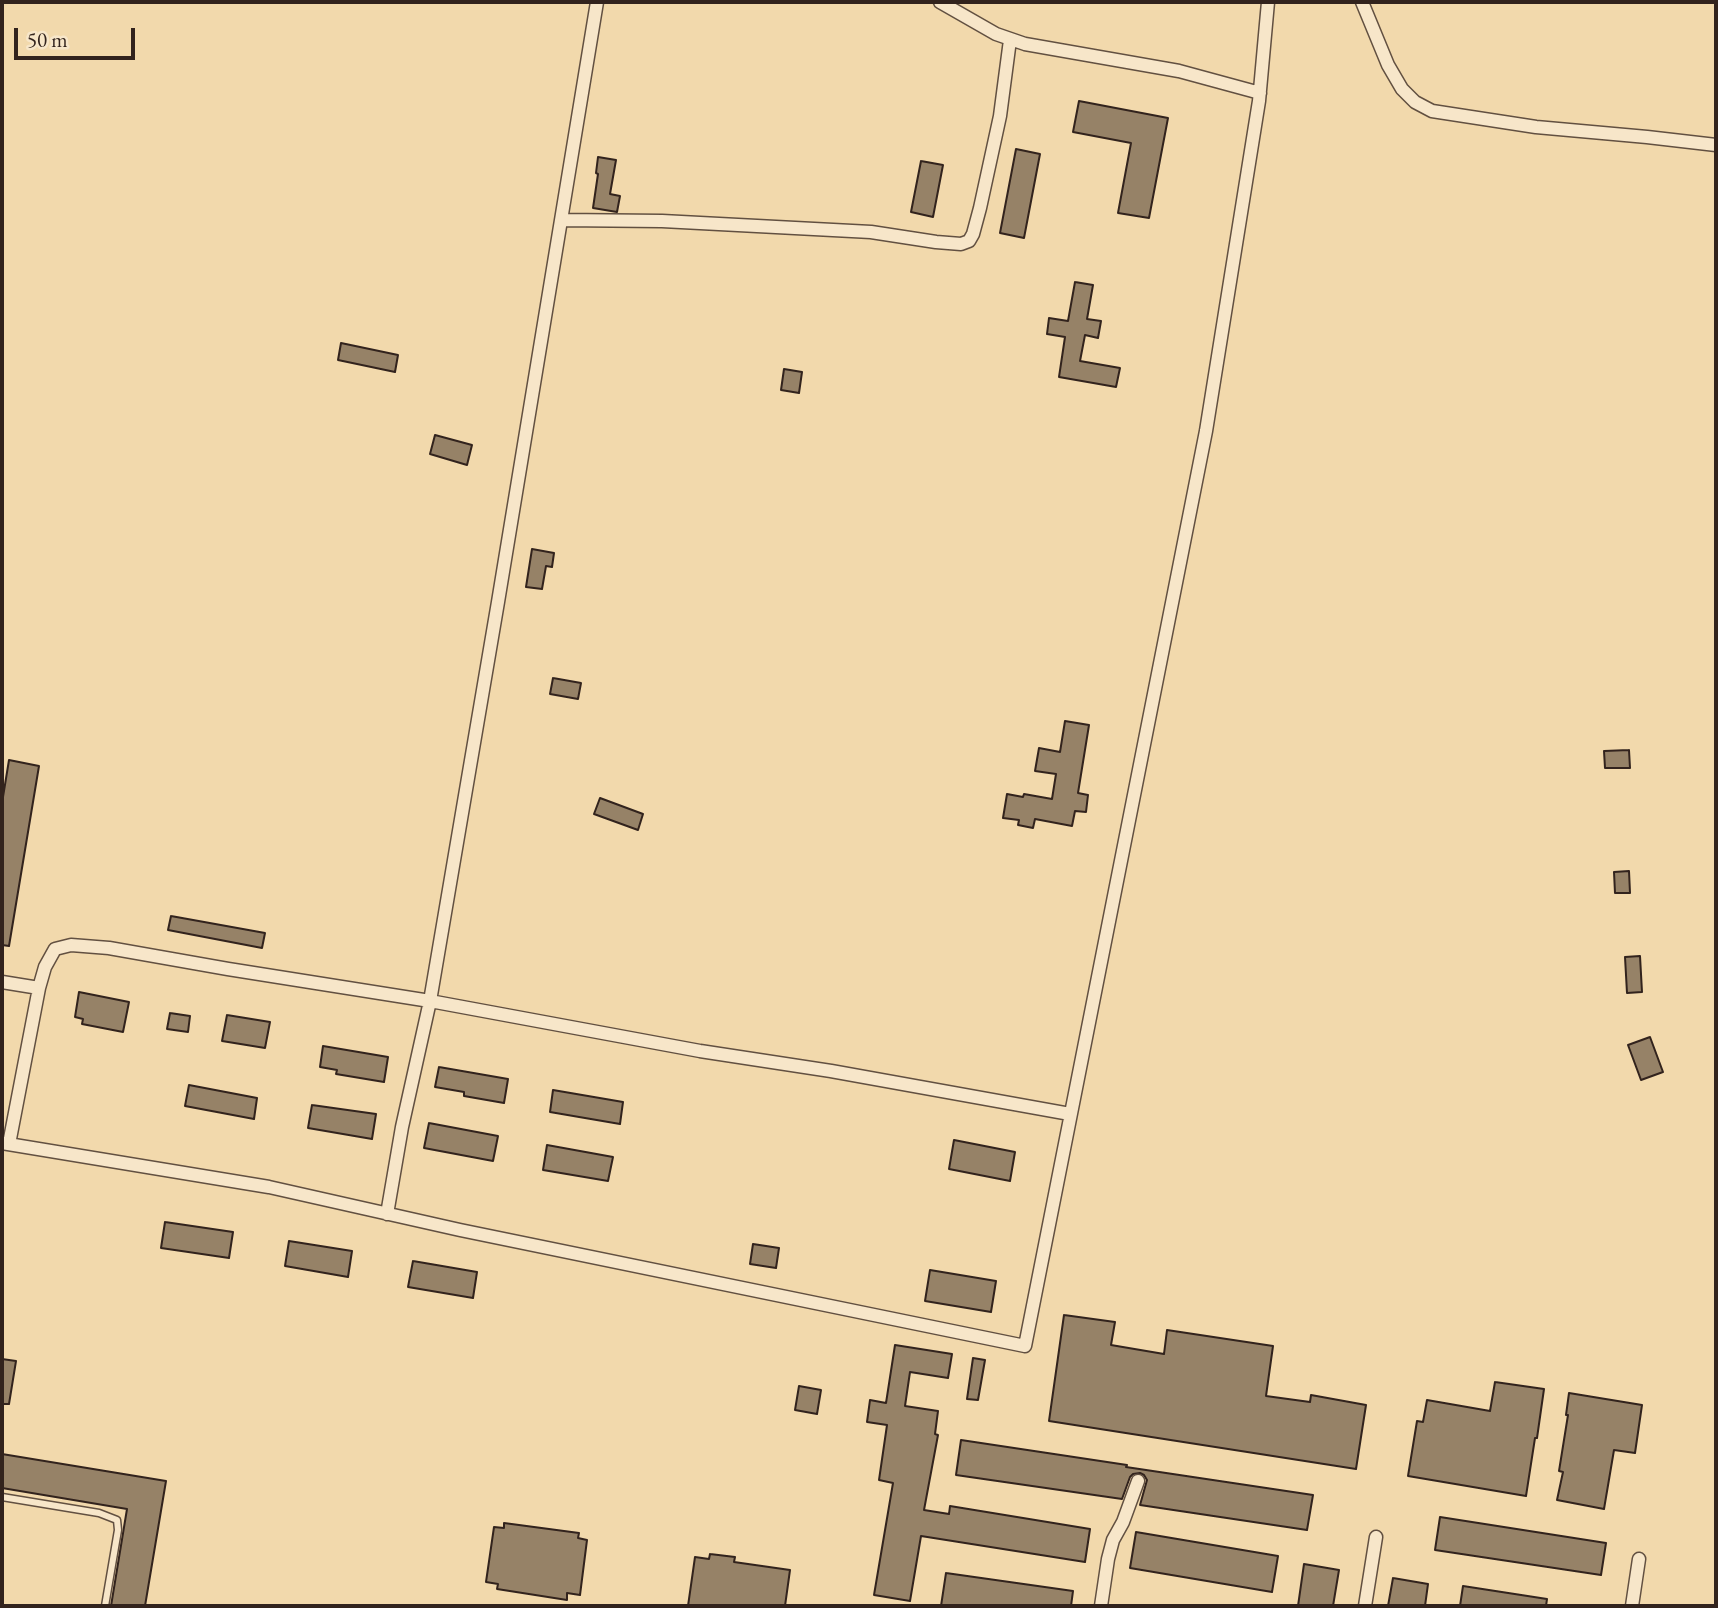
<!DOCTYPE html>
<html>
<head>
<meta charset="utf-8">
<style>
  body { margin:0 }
  #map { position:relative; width:1718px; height:1608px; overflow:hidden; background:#f2d9ac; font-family:"EB Garamond",serif }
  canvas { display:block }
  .frame { position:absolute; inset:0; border:4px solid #32231d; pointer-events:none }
  .scale { position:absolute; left:14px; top:28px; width:121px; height:32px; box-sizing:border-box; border:4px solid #32231d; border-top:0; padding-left:9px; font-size:21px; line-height:24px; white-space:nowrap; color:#32231d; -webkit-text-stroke:5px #f7e6c9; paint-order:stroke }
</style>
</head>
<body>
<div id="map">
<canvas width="1718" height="1608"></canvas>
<div class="frame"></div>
<div class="scale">50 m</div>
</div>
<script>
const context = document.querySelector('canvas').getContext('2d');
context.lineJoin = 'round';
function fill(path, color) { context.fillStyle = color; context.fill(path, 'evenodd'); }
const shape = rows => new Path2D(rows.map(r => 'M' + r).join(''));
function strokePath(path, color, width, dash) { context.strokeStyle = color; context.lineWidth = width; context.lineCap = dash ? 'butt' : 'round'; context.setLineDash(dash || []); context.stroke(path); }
const building = shape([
  [1079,101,1168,118,1149,218,1118,213,1131,143,1073,132,1079,101],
  [1016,149,1040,154,1024,238,1000,233,1016,149],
  [598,157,616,160,610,194,620,196,617,212,593,208,598,174,596,173,598,157],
  [921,161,943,165,933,217,911,212,921,161],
  [1075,282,1093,285,1087,319,1101,321,1098,338,1085,335,1080,361,1120,368,1116,387,1059,377,1065,337,1047,334,1049,318,1068,321,1075,282],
  [341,343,398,355,395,372,338,360,341,343],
  [784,369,802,372,799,393,781,390,784,369],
  [435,435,472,445,467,465,430,454,435,435],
  [532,549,554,553,552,567,546,566,542,589,526,587,532,549],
  [553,678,581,683,578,699,550,694,553,678],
  [1065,721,1089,725,1078,793,1088,795,1086,812,1075,811,1072,826,1035,819,1033,828,1018,825,1019,820,1003,818,1007,794,1023,797,1024,794,1052,799,1056,774,1035,771,1039,748,1060,752,1065,721],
  [1629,750,1630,768,1605,768,1604,751,1629,750],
  [9,760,39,766,9,946,2,945,2,803,9,760],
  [600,798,643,814,638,830,594,814,600,798],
  [1629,871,1630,893,1615,893,1614,872,1629,871],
  [171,916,265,933,262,948,168,930,171,916],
  [1640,956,1642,992,1627,993,1625,957,1640,956],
  [79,992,129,1002,123,1032,82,1024,83,1019,75,1017,79,992],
  [170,1013,190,1016,188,1032,167,1029,170,1013],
  [227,1015,270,1022,265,1048,222,1041,227,1015],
  [1650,1037,1663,1072,1641,1080,1628,1045,1650,1037],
  [323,1046,388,1057,384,1082,336,1074,337,1070,320,1067,323,1046],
  [439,1067,508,1079,504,1103,464,1096,464,1092,435,1087,439,1067],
  [189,1085,257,1098,254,1119,185,1106,189,1085],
  [553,1090,623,1102,620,1124,550,1112,553,1090],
  [312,1105,376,1114,372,1139,308,1128,312,1105],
  [429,1123,498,1136,493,1161,424,1148,429,1123],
  [954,1140,1015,1152,1010,1181,949,1169,954,1140],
  [547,1145,613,1157,608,1181,543,1170,547,1145],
  [165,1222,233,1232,229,1258,161,1248,165,1222],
  [289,1241,352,1251,348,1277,285,1266,289,1241],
  [753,1244,779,1248,776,1268,750,1264,753,1244],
  [413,1261,477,1272,473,1298,408,1287,413,1261],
  [930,1270,996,1281,991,1312,925,1301,930,1270],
  [1064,1315,1115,1322,1111,1345,1164,1354,1167,1330,1273,1346,1266,1396,1310,1402,1311,1395,1366,1405,1356,1469,1049,1421,1064,1315],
  [895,1345,952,1354,948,1378,910,1372,905,1406,938,1411,935,1434,938,1435,924,1510,949,1514,950,1506,1090,1529,1085,1562,921,1536,910,1601,874,1595,893,1483,879,1480,887,1425,867,1422,870,1400,886,1403,895,1345],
  [973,1358,985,1360,978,1400,967,1399,973,1358],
  [2,1359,16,1361,9,1404,2,1404,2,1359],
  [1495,1382,1544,1389,1537,1438,1535,1438,1526,1496,1408,1476,1417,1421,1423,1422,1427,1400,1490,1411,1495,1382],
  [799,1386,821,1390,817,1414,795,1410,799,1386],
  [1569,1393,1642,1405,1635,1453,1614,1450,1604,1509,1557,1500,1563,1472,1559,1471,1568,1415,1566,1415,1569,1393],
  [961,1440,1127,1465,1126,1467,1313,1495,1307,1530,1140,1505,1147,1480,1144,1475,1140,1473,1133,1474,1130,1477,1122,1499,956,1475,961,1440],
  [2,1454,166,1481,145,1606,111,1606,127,1509,2,1488,2,1454],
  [1440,1517,1606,1543,1601,1575,1435,1550,1440,1517],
  [504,1523,579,1533,578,1538,587,1540,580,1595,567,1593,567,1600,497,1589,498,1584,486,1582,494,1527,504,1528,504,1523],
  [1136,1532,1278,1556,1272,1592,1130,1568,1136,1532],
  [710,1554,735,1557,734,1562,790,1570,785,1606,688,1606,695,1557,709,1559,710,1554],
  [1304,1564,1339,1570,1333,1606,1298,1606,1304,1564],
  [946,1573,1073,1591,1071,1606,941,1606,946,1573],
  [1393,1578,1428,1584,1425,1606,1388,1606,1393,1578],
  [1463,1586,1547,1599,1546,1606,1460,1606,1463,1586]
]);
const lane = shape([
  [2,1497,99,1513,117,1520,118,1530,105,1606]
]);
const street = shape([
  [940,2,996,34,1025,44,1179,71,1260,93],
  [1362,2,1388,65,1402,89,1415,102,1432,111,1536,127,1647,137,1716,145],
  [561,220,662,221,871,232,936,242,961,244,969,241,973,234,980,208,1000,116,1010,40],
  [2,982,39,988],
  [2,1143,269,1187,460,1230,1025,1346,1206,431,1259,101,1268,2],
  [9,1144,39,988,45,967,55,949,71,945,109,948,228,969,430,1001,700,1051,831,1071,1070,1114],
  [387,1214,402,1127,430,1001,498,602,597,2],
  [1101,1606,1108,1559,1113,1540,1123,1522,1138,1481],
  [1365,1606,1376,1537],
  [1632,1606,1639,1559]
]);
fill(building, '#968267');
strokePath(building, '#32231d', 2);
strokePath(lane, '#625041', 9);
strokePath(street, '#625041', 15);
strokePath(lane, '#f7e6c9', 6);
strokePath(street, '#f7e6c9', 12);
</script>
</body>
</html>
